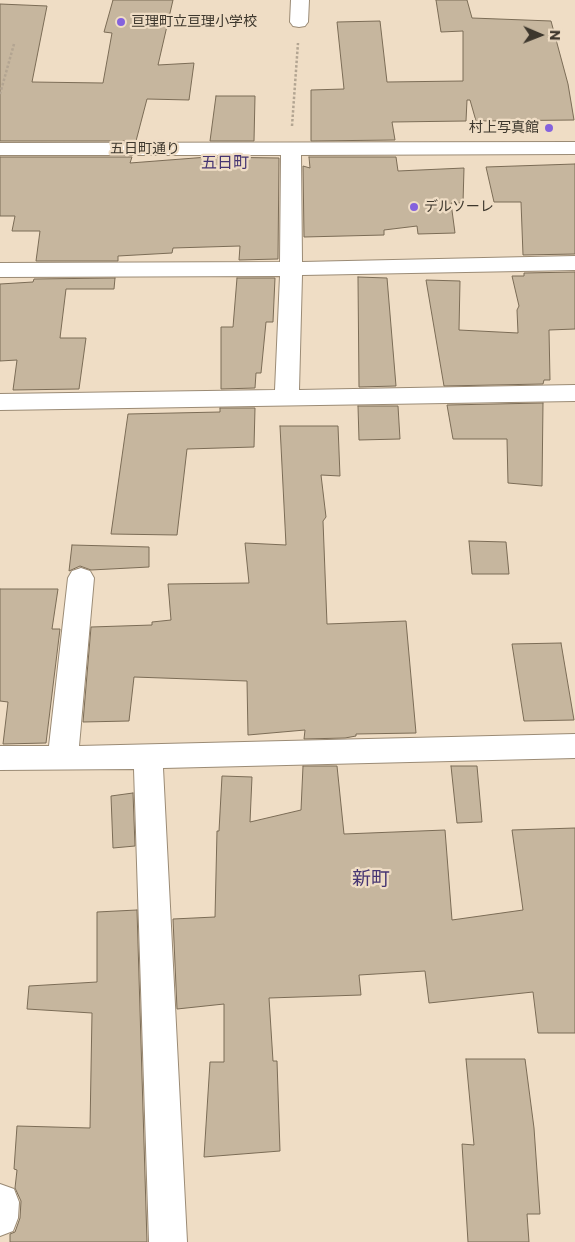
<!DOCTYPE html>
<html>
<head>
<meta charset="utf-8">
<style>
  body { margin:0 }
  #map { position:relative; width:575px; height:1242px; overflow:hidden; background:#efddc5; font-family:Poppins,sans-serif }
  canvas { display:block }
  .north { position:absolute; left:515px; top:10px; width:50px; height:50px; -webkit-text-stroke:4px #efddc5; paint-order:stroke; rotate:91deg; font-size:14px; font-weight:700; line-height:20px; text-align:center; color:#3d372d }
  .north::after { content:''; display:block; margin:auto; width:18px; height:22px; background:#3d372d; clip-path:polygon(50% 0,100% 100%,50% 72%,0 100%) }
</style>
</head>
<body>
<div id="map">
<canvas width="575" height="1242"></canvas>
<div class="north">N</div>
</div>
<script>
const context = document.querySelector('canvas').getContext('2d');
context.lineJoin = 'round';
function fill(path, color) { context.fillStyle = color; context.fill(path, 'evenodd'); }
const shape = rows => new Path2D(rows.map(r => 'M' + r).join(''));
function strokePath(path, color, width, dash) { context.strokeStyle = color; context.lineWidth = width; context.lineCap = dash ? 'butt' : 'round'; context.setLineDash(dash || []); context.stroke(path); }
function label(font, color, halo, rows, align = 'center') {
  context.font = font + ' Poppins,"Noto Sans JP",sans-serif'; context.lineWidth = 4.5; context.setLineDash([]); context.textBaseline = 'middle'; context.strokeStyle = halo; context.fillStyle = color; for (const [text, x, y, turn = 0] of rows) {
    context.save(); context.translate(x, y); context.rotate((+turn || 0) * Math.PI / 180); context.textAlign = isNaN(turn) ? turn : align; if (halo) context.strokeText(text, 0, 0); context.fillText(text, 0, 0); context.restore();
  }
}
const building = shape([
  [113,0,173,0,158,65,194,63,189,100,147,99,136,141,0,141,0,4,47,6,32,82,103,83,112,33,104,32,113,0],
  [436,0,467,0,472,18,551,21,568,84,574,120,476,121,470,100,467,100,466,121,392,122,395,140,311,141,311,90,344,89,337,22,380,21,387,82,463,81,463,31,441,32,436,0],
  [216,96,255,96,254,141,210,141,216,96],
  [0,157,132,157,130,163,208,157,279,158,278,259,239,260,240,246,173,248,172,253,118,256,118,261,36,261,40,231,12,231,15,216,0,216,0,157],
  [309,157,396,157,398,171,464,168,463,203,451,203,455,233,418,234,417,226,384,230,384,235,304,237,303,166,310,168,309,157],
  [575,164,575,254,523,255,521,202,494,202,486,167,575,164],
  [575,272,575,329,549,330,550,380,544,380,543,384,444,386,426,280,460,281,459,330,518,333,517,310,519,306,512,276,524,276,524,273,575,272],
  [358,277,387,278,396,386,359,387,358,277],
  [115,278,114,289,66,289,60,338,86,338,79,389,13,390,17,360,0,361,0,284,33,282,34,279,115,278],
  [237,278,275,278,273,322,266,322,261,373,256,373,255,388,221,389,221,327,233,327,237,278],
  [543,403,542,486,508,483,507,439,453,439,447,405,543,403],
  [358,406,398,406,400,439,359,440,358,406],
  [220,408,255,408,254,447,187,449,177,535,111,534,128,414,220,412,220,408],
  [280,426,338,426,340,476,321,475,326,517,323,521,327,624,406,621,416,733,356,734,356,736,345,738,304,739,305,730,248,735,247,681,134,677,129,721,83,722,91,627,152,625,152,622,171,620,168,584,249,583,245,543,286,545,280,426],
  [469,541,506,542,509,574,472,574,469,541],
  [72,545,149,547,149,567,91,570,80,566,69,571,72,545],
  [0,589,58,589,52,629,60,629,46,743,3,744,8,702,0,701,0,589],
  [561,643,574,720,524,721,512,644,561,643],
  [303,766,337,766,344,834,445,830,452,920,523,910,512,830,575,828,575,1033,538,1033,533,992,429,1003,425,971,359,975,361,995,269,998,273,1061,277,1061,280,1151,204,1157,210,1062,224,1062,224,1004,177,1009,173,919,215,917,217,831,219,831,222,776,252,777,250,822,301,810,303,766],
  [451,766,477,766,482,822,457,823,451,766],
  [133,793,135,846,113,848,111,796,133,793],
  [137,910,147,1242,10,1242,10,1234,15,1232,20,1218,21,1201,15,1188,17,1170,14,1169,17,1126,90,1128,92,1013,27,1009,29,986,97,982,97,912,137,910],
  [466,1059,525,1059,534,1128,540,1214,527,1214,529,1242,468,1242,462,1144,474,1145,466,1059]
]);
const path = shape([
  [0,94,14,44],
  [292,126,298,43]
]);
const minor = shape([
  [291,0,309,0,308,22,305,26,299,27,293,26,290,22,291,0],
  [575,142,575,154,301,155,302,262,575,256,575,270,302,275,299,390,575,385,575,401,0,410,0,394,275,390,280,276,0,277,0,263,280,262,281,155,0,155,0,143,575,142],
  [81,568,90,571,94,578,79,746,575,734,575,758,163,768,187,1242,149,1242,134,769,0,770,0,746,49,746,68,578,72,571,81,568],
  [0,1184,14,1189,19,1202,18,1218,13,1231,0,1236,0,1184]
]);
const markers = [
  [121,22,5,"#8462dd"],
  [549,128,5,"#8462dd"],
  [414,207,5,"#8462dd"]
];
const farPoinames = [
  ["亘理町立亘理小学校",131,22],
  ["村上写真館",539,128,"right"],
  ["デルソーレ",424,207]
];
const farStreetnames = [
  ["五日町通り",145,149]
];
const farQuarternames = [
  ["五日町",225,164]
];
const quarterNames = [
  ["新町",371,880]
];
fill(building, '#c6b69e');
strokePath(building, '#7b6c56', 1);
strokePath(minor, '#9b8b75', 2);
strokePath(path, '#b3a592', 2.5, [2.5, 2]);
fill(minor, '#fff');
for (const [x, y, r, color] of markers) { const dot = new Path2D(); dot.arc(x, y, r, 0, 2 * Math.PI); context.fillStyle = color; context.fill(dot); strokePath(dot, '#efddc5', 2); }
label('14px', '#3d372d', '#efddc5', farPoinames, 'left');
label('14px', '#3d372d', '#efddc5', farStreetnames);
label('16px', '#453572', '#efddc5', farQuarternames);
label('19px', '#453572', '#efddc5', quarterNames);
</script>
</body>
</html>
